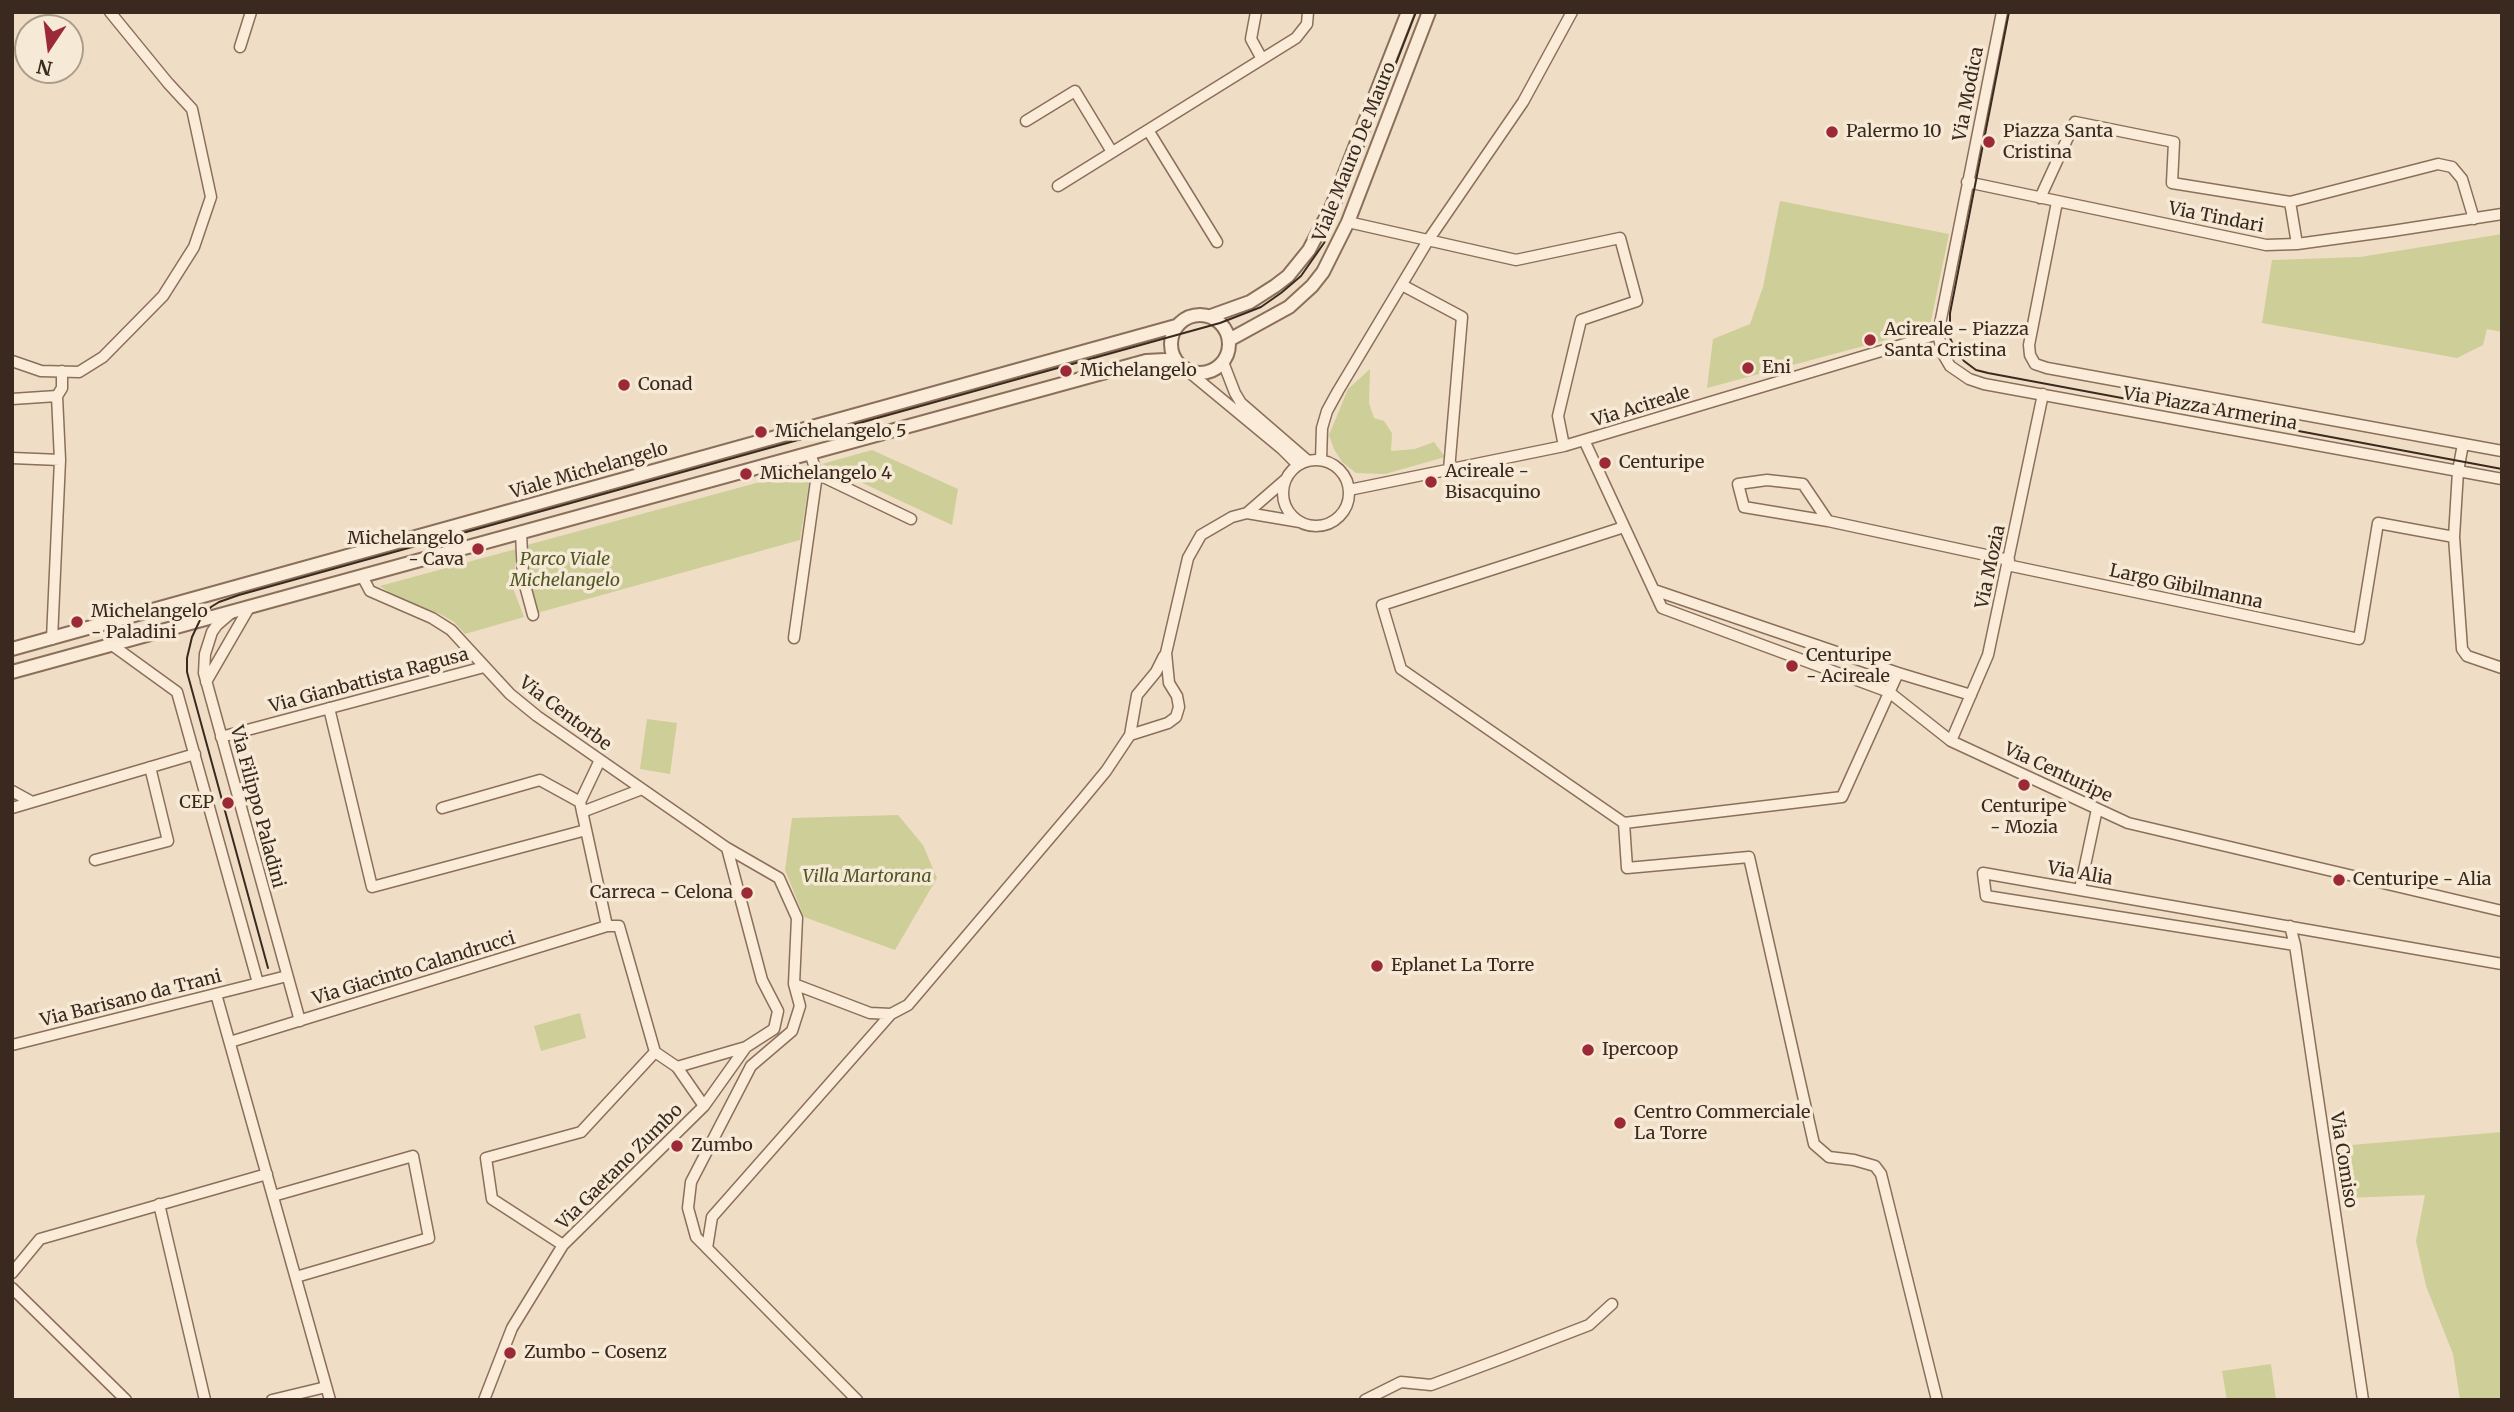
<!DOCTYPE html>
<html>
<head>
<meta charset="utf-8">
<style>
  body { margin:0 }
  #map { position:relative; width:2514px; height:1412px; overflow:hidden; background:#efdec5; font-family:Merriweather,serif }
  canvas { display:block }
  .frame { position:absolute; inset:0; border:14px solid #3a291f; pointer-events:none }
  .north { position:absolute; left:14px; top:14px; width:70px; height:70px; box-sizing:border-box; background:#f6e9d5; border:2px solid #ab9c8c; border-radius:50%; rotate:193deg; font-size:19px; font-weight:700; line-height:28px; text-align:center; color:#3a291f }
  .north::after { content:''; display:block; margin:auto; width:24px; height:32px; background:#9b2936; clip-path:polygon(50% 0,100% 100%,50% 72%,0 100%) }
</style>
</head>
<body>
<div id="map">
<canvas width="2514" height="1412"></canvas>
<div class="frame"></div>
<div class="north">N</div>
</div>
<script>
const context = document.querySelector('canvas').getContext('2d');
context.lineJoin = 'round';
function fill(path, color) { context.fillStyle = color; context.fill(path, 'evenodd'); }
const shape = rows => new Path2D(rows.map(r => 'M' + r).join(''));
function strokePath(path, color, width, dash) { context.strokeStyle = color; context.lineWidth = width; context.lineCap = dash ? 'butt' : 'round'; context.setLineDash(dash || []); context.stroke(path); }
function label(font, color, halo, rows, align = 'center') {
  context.font = font + ' Merriweather,serif'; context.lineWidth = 7; context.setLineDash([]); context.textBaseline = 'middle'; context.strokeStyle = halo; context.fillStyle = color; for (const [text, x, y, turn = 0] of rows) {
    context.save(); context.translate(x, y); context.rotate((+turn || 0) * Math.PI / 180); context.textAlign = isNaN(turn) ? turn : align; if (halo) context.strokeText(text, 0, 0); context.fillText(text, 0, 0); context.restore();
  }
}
const green = shape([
  [1780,201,1949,234,1931,321,1927,329,1707,388,1713,339,1750,324,1763,287],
  [2502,234,2502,332,2487,329,2483,345,2457,358,2262,323,2272,260,2360,257],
  [1370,369,1369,403,1374,418,1384,421,1392,433,1391,451,1415,449,1434,442,1445,457,1385,474,1356,473,1342,462,1334,449,1329,435,1348,389],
  [872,450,958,489,952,525,822,464],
  [797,472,806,476,809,483,800,540,537,613,527,579,527,545],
  [516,549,514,591,524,617,465,634,454,622,440,614,393,595,380,586],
  [647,719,677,723,670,774,640,769],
  [898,815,923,845,937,878,895,950,804,917,785,870,792,818],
  [580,1013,586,1038,541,1051,534,1026],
  [2502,1132,2502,1400,2460,1400,2453,1354,2426,1286,2416,1241,2425,1195,2345,1198,2340,1146],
  [2271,1364,2276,1400,2227,1400,2222,1371]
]);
const minor = shape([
  [1256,12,1251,39,1262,59],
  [2002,12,1938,334,1943,354,1950,366,1969,379,1984,384,2502,479],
  [240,47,251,12],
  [1026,121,1075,91,1112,152],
  [1148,130,1217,242],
  [1967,182,2266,245,2297,244,2392,231,2502,214],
  [1058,186,1296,38,1307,24,1308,12],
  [2040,198,2075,122,2174,142,2172,183,2290,202,2438,164,2452,167,2462,179,2474,219],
  [2057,202,2029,345,2030,355,2035,364,2047,368,2502,451],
  [2290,202,2297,244],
  [1348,222,1516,260,1620,238,1637,301,1581,320,1558,416,1564,446],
  [1402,285,1462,317,1449,470],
  [12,361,41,371,79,372,103,357,163,296,194,247,211,197,192,109,168,83,110,12],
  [1223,362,1235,393,1241,403,1308,461],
  [1189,372,1282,449,1298,465],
  [57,396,62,388,62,371],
  [12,399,57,396,60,460,52,639],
  [1584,440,1662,608,1889,692,1951,741,2128,823,2502,911],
  [2463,444,2458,471,2454,537,2462,649,2467,656,2502,668],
  [12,458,60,460],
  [1321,460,1322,428,1327,411,1338,391,1429,239,1523,102,1572,12],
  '1283 493a33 33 0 1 1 66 0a33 33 0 1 1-66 0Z',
  [817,474,911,519],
  [1349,490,1564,446,1938,334],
  [1247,513,1285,480],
  [1828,521,1744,507,1738,484,1767,480,1803,484,1828,521,2009,560],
  [521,532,523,578,533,615],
  [2007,565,2359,639,2378,523,2454,537],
  [362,576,370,591,432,618,451,630,510,694,537,716,727,848,779,878,797,918,794,984,800,1006,792,1031,751,1066,691,1182,688,1208,696,1237,857,1400],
  [1654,590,1898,673,1842,797,1624,823,1627,868,1749,857,1814,1144,1829,1157,1854,1160,1875,1166,1881,1174,1937,1400],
  [231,613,217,625,212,632,205,654,204,673,300,1021],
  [794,638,817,474,810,453],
  [112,645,177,692,258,983],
  [1898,673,1971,695],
  [206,682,250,606],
  [329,708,372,887,586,830],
  [1130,735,1137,695,1156,672,1164,656],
  [221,737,484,667],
  [1951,741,1988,655,2043,394],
  [600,760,580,802,607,926],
  [12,791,32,802],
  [12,808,195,754],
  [442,808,540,780,580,802],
  [582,812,642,789],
  [1624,823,1401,669,1382,605,1624,527],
  [95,860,168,841,150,767],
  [2080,889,2097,809],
  [2290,926,2295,945,2363,1400],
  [2295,945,1986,896,1983,873,2502,964],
  [794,984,870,1013,891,1014],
  [216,994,330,1400],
  [230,1042,607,926,619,926,655,1052,581,1132,486,1158,492,1199,563,1245],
  [12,1045,287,976],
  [655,1052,677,1067,704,1106],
  [677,1067,746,1047,774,1029,778,1011,762,980,727,848],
  [273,1196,413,1156,429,1238,296,1277],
  [159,1204,205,1400],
  [707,1248,712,1217,891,1014,908,1005,1082,800,1106,771,1130,735,1168,723,1176,717,1179,707,1177,696,1169,683,1166,653,1188,558,1201,535,1232,517,1247,513,1300,522],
  [12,1273,40,1239,267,1174],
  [12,1288,126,1400],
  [272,1400,326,1387],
  [484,1400,512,1328,563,1245,704,1106,746,1047],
  [1365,1400,1401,1382,1431,1385,1506,1357,1589,1325,1612,1304]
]);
const tertiary = shape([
  '1171 344a29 29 0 1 1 58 0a29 29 0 1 1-58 0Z',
  [1211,316,1250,302,1275,286,1288,276,1309,250,1332,206,1408,12],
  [1229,340,1289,307,1312,286,1323,272,1348,222,1429,12],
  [12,649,1176,326],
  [12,672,1146,361,1165,360,1177,363]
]);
const tram = shape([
  [2009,12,1950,313,1950,338,1955,349,1964,361,1976,370,1988,373,2502,469],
  [268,968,187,672,187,658,192,637,200,620,211,607,219,602,239,595,1220,323,1261,307,1281,293,1301,276,1324,243,1344,197,1416,12]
]);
const markers = [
  [1832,132,7,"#9b2936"],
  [1989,142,7,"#9b2936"],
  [1870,340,7,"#9b2936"],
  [1748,368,7,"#9b2936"],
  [1066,371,7,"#9b2936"],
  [624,385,7,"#9b2936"],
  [761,432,7,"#9b2936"],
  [1605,463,7,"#9b2936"],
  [746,474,7,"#9b2936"],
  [1431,482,7,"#9b2936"],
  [478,549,7,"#9b2936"],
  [77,622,7,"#9b2936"],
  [1792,666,7,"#9b2936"],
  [2024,785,7,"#9b2936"],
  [228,803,7,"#9b2936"],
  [2339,880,7,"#9b2936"],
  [747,893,7,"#9b2936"],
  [1377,966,7,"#9b2936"],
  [1588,1050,7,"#9b2936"],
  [1620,1123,7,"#9b2936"],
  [677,1146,7,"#9b2936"],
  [510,1353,7,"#9b2936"]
];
const streetNames = [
  ["Via Modica",1969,94,-79],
  ["Viale Mauro De Mauro",1355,152,-68],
  ["Via Tindari",2216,218,11],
  ["Via Acireale",1641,407,-17],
  ["Via Piazza Armerina",2210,409,10],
  ["Viale Michelangelo",589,471,-16],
  ["Via Mozia",1991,567,-78],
  ["Largo Gibilmanna",2186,587,12],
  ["Via Gianbattista Ragusa",369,681,-15],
  ["Via Centorbe",565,714,37],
  ["Via Centuripe",2058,773,25],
  ["Via Filippo Paladini",257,807,75],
  ["Via Alia",2080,874,10],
  ["Via Giacinto Calandrucci",414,969,-17],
  ["Via Barisano da Trani",131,999,-14],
  ["Via Comiso",2343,1160,81],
  ["Via Gaetano Zumbo",620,1167,-45]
];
const poiNames = [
  ["Palermo 10",1846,132],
  ["Piazza Santa",2003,132],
  ["Cristina",2003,153],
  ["Acireale - Piazza",1884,330],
  ["Santa Cristina",1884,351],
  ["Eni",1762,368],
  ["Michelangelo",1080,371],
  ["Conad",638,385],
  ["Michelangelo 5",775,432],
  ["Centuripe",1619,463],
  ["Acireale -",1445,472],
  ["Bisacquino",1445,493],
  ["Michelangelo 4",760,474],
  ["Michelangelo",464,539,"right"],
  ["- Cava",464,560,"right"],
  ["Michelangelo",91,612],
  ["- Paladini",91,633],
  ["Centuripe",1806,656],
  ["- Acireale",1806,677],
  ["CEP",214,803,"right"],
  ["Centuripe",2024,807,"center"],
  ["- Mozia",2024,828,"center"],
  ["Centuripe - Alia",2353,880],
  ["Carreca - Celona",733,893,"right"],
  ["Eplanet La Torre",1391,966],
  ["Ipercoop",1602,1050],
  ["Centro Commerciale",1634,1113],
  ["La Torre",1634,1134],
  ["Zumbo",691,1146],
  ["Zumbo - Cosenz",524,1353]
];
const parkNames = [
  ["Parco Viale",565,560],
  ["Michelangelo",565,581],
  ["Villa Martorana",867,877]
];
fill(green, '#cdce98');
strokePath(minor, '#8b6f5a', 13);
strokePath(tertiary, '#8b6f5a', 16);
strokePath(minor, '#faecd9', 10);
strokePath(tertiary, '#faecd9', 12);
strokePath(tram, '#3a291f', 2);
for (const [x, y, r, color] of markers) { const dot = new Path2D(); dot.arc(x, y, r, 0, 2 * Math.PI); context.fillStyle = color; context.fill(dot); strokePath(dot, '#f6e9d5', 2.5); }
label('18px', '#3a291f', '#f6e9d5', streetNames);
label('18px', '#3a291f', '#f6e9d5', poiNames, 'left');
label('italic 18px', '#505725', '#f6e9d5', parkNames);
</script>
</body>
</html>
